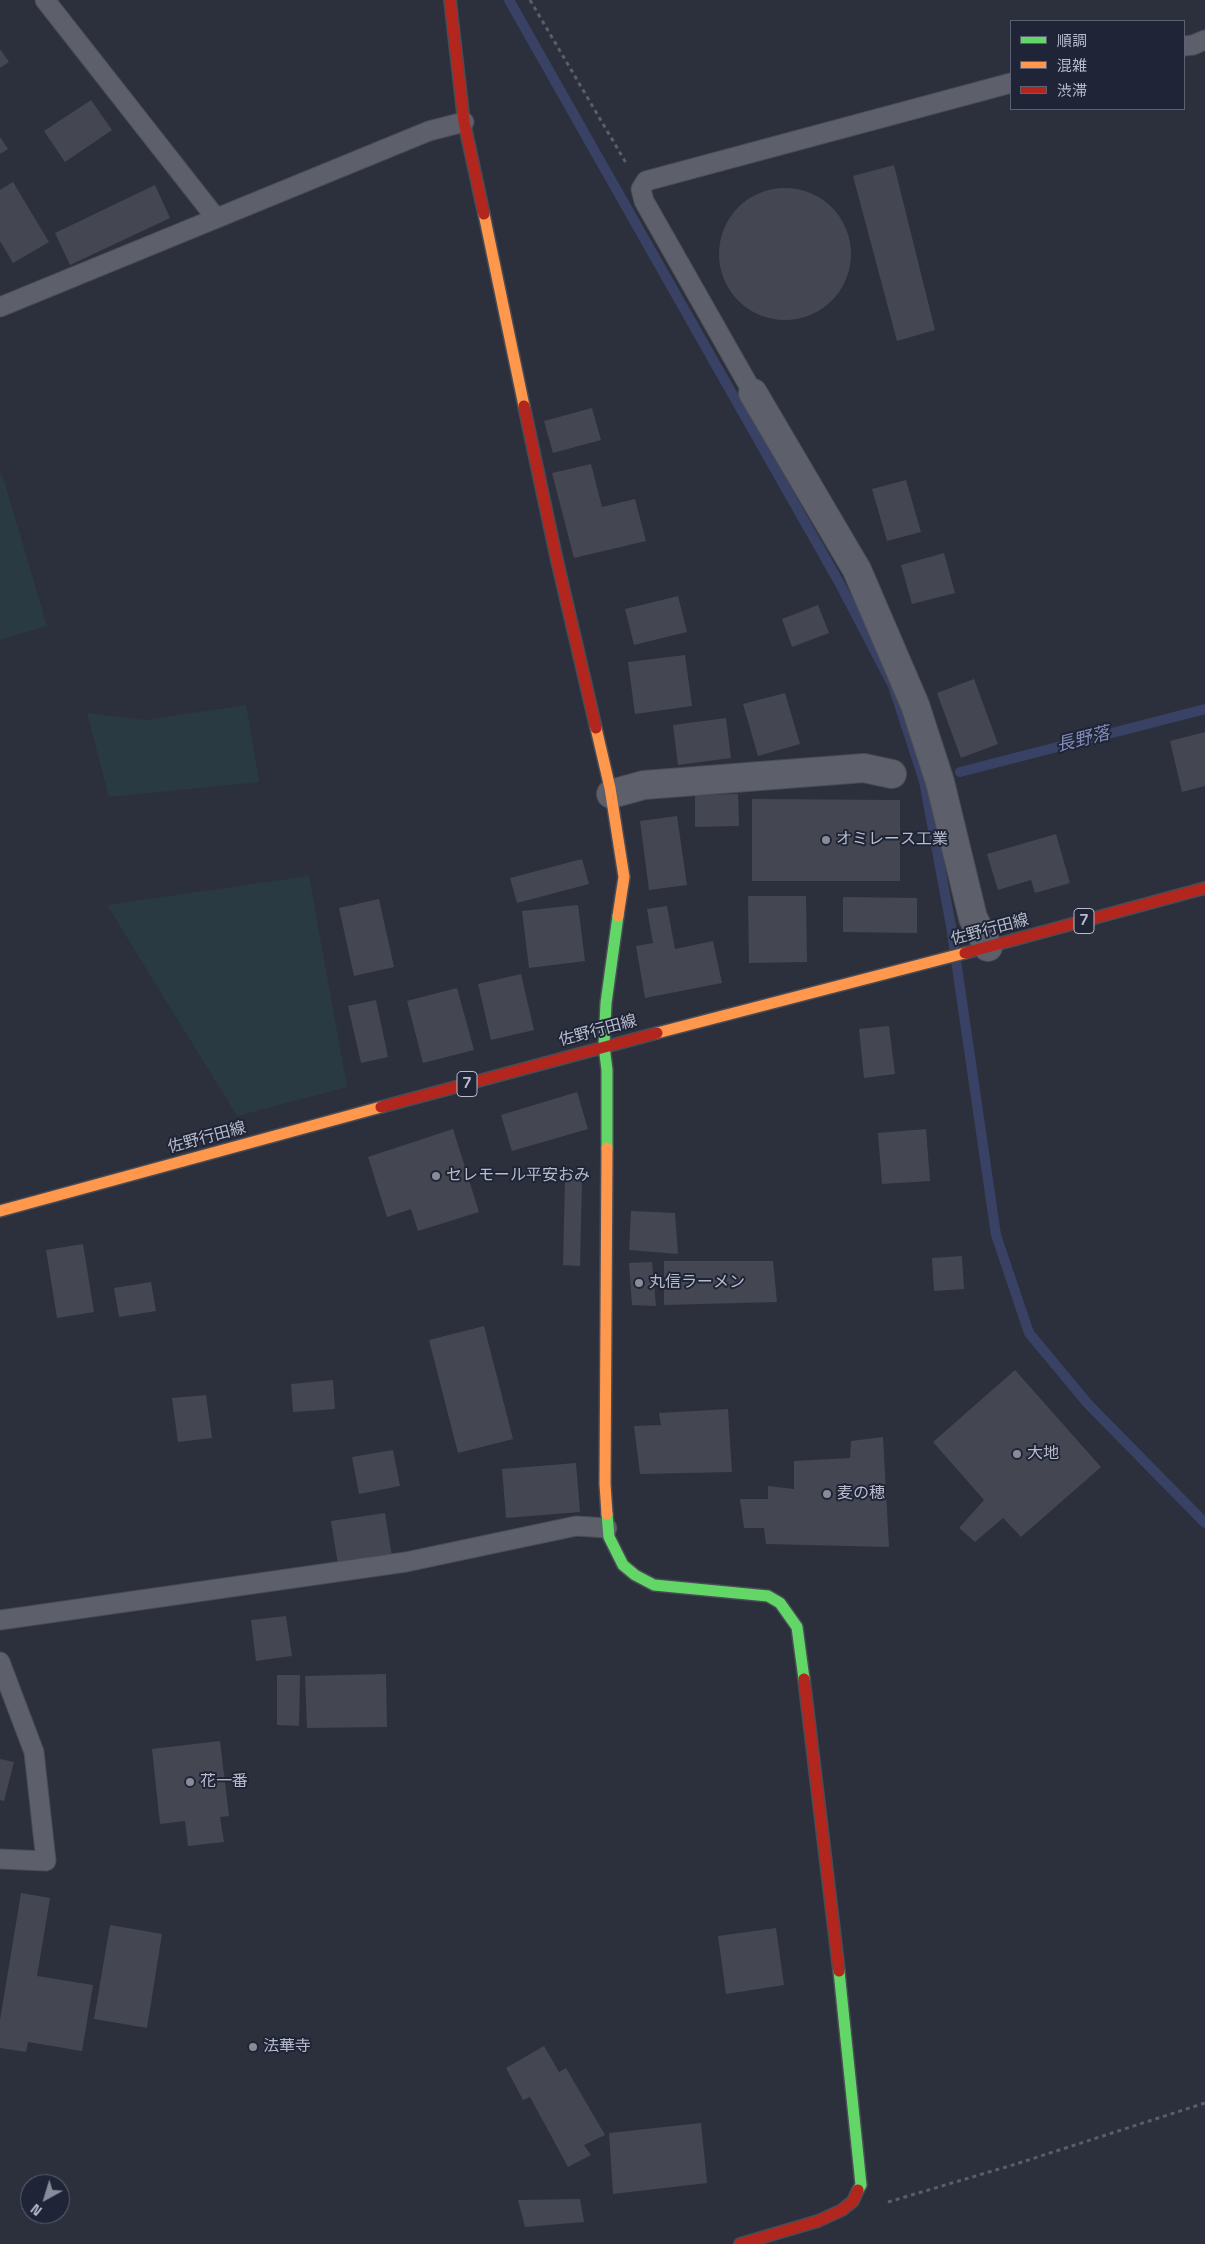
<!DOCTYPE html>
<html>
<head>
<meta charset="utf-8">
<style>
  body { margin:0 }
  #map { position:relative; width:1205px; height:2244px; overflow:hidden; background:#2c303c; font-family:"Space Grotesk","Noto Sans JP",sans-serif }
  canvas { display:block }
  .legend { position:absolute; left:1010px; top:20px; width:175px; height:90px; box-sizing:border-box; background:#1f2537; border:1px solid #5c6173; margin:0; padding:6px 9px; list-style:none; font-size:15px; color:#b8bccc }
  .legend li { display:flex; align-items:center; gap:10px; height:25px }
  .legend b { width:25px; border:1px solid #5c6173 }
  .north { position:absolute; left:20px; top:2174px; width:50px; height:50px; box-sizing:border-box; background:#1f2537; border:1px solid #5c6173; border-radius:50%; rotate:219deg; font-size:14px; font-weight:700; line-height:20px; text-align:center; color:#b8bccc }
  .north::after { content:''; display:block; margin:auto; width:18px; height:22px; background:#878b9a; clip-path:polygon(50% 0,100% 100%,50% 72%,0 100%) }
</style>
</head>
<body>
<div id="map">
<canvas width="1205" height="2244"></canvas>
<ul class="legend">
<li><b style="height:6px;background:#63d668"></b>順調</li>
<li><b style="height:6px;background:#ff974d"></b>混雑</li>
<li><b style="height:6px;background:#b3261e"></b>渋滞</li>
</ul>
<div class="north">N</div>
</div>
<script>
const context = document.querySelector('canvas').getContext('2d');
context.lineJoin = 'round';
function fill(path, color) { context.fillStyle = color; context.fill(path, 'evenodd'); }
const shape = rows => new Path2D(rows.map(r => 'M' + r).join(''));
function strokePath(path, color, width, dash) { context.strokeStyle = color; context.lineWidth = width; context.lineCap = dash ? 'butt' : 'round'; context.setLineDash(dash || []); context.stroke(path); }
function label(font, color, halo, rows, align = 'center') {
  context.font = font + ' "Space Grotesk","Noto Sans JP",sans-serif'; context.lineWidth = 4; context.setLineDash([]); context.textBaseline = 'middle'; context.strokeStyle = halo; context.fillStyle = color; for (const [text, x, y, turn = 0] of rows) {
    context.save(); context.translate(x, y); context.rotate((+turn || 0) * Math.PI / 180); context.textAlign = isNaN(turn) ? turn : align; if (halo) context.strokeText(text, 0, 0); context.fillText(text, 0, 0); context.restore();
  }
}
const green = shape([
  [2,474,47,626,0,640,0,475],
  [246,705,259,782,109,797,87,713,145,720],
  [309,876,347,1087,237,1116,107,905]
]);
const stream = shape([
  [509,0,840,584,893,686,924,781,951,926,996,1235,1029,1333,1088,1404,1205,1523],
  [960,772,1205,709]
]);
const building = shape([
  [0,49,9,62,0,68],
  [91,100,112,130,65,162,44,131],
  [0,137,8,149,0,154],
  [894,165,935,330,897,341,853,176],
  [13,182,49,242,13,263,0,241,0,190],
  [155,185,170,218,70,265,55,233],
  '719 254a66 66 0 1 1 132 0a66 66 0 1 1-132 0Z',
  [592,408,601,440,553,453,544,421],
  [591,464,602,507,635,499,646,541,574,558,552,473],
  [906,480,921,532,887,541,872,489],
  [944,553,955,593,912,604,901,565],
  [678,596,687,632,634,645,625,609],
  [818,605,829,633,792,647,782,619],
  [685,655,692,706,635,714,628,662],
  [974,679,998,744,961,758,937,693],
  [785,693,800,744,758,756,743,704],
  [726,718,731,758,678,765,673,725],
  [1205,732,1205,786,1182,792,1170,741],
  [738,794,739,826,695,827,695,795],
  [752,799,900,800,900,881,752,881],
  [677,816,687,885,649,890,640,821],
  [1056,834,1070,883,1035,893,1031,880,998,890,987,854],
  [582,859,589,884,517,903,510,878],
  [748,896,806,896,807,962,749,963],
  [843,897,917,898,917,933,843,932],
  [379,899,394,967,354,976,339,908],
  [578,905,585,961,529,968,522,911],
  [667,906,675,949,713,941,722,983,645,998,636,946,653,943,647,909],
  [521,974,534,1030,491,1040,478,984],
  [457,988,474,1050,423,1063,407,1001],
  [376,1000,388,1057,361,1063,348,1006],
  [889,1026,895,1074,864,1078,859,1029],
  [577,1092,588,1129,512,1151,501,1115],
  [453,1129,479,1212,418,1231,411,1209,387,1217,368,1157],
  [926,1129,930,1181,882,1184,878,1133],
  [565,1179,582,1179,580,1266,563,1265],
  [631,1211,675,1213,678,1254,629,1250],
  [83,1244,94,1312,57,1318,46,1250],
  [962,1256,964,1289,934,1291,932,1258],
  [664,1261,773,1261,777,1302,664,1305],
  [652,1262,656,1306,632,1305,629,1263],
  [151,1282,156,1311,119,1317,114,1288],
  [484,1326,513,1439,458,1453,429,1340],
  [1015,1370,1101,1467,1021,1537,1003,1518,975,1542,959,1528,984,1500,933,1442],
  [333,1380,335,1409,293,1412,291,1384],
  [206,1395,212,1438,178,1442,172,1398],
  [728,1409,732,1472,640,1474,634,1426,661,1425,659,1413],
  [883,1437,889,1547,766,1544,764,1528,744,1528,740,1499,768,1499,768,1486,794,1489,794,1461,850,1458,851,1441],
  [393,1450,400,1486,359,1494,352,1457],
  [576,1463,580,1512,506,1518,502,1469],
  [385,1513,392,1557,338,1565,331,1521],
  [286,1616,292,1656,256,1661,251,1620],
  [386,1674,387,1727,307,1728,305,1676],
  [277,1675,300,1675,299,1726,277,1725],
  [220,1741,229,1816,220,1817,224,1842,188,1846,185,1821,160,1824,152,1749],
  [0,1759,14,1762,4,1801,0,1800],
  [21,1893,50,1898,37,1976,93,1985,82,2051,28,2042,26,2052,0,2048,0,2020],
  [110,1925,162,1934,147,2028,94,2019],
  [776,1928,784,1985,726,1994,718,1936],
  [544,2046,559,2072,566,2068,605,2135,584,2145,591,2155,568,2167,530,2097,523,2100,506,2068],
  [701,2123,707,2183,613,2194,609,2133],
  [580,2199,584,2222,525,2227,518,2200]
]);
const path = shape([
  [530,0,626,163],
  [888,2202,1016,2164,1205,2103]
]);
const lane = shape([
  [45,0,216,218],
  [1184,46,1193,45,1205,40],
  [0,307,429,131,464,122],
  [753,393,644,201,641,189,646,181,1011,83],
  [0,1620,406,1562,576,1526,607,1528],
  [0,1662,34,1752,46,1861,0,1859]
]);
const street = shape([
  [753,393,857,570,915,705,940,782,973,918,988,947],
  [611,794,644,785,864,768,892,774]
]);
const fast = shape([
  [607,1148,607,1070,604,1046,606,1003,618,916],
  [607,1514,609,1537,623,1565,635,1575,654,1585,768,1596,780,1603,797,1627,804,1679],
  [839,1971,861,2185,858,2190]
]);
const slow = shape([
  [484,214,524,406],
  [596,728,610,788,624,877,618,916],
  [657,1033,965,953],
  [607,1148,605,1484,607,1514],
  [0,1211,381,1107]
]);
const jam = shape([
  [450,0,464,122,484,214],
  [524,406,556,556,596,728],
  [965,953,1205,888],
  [381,1107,657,1033],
  [804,1679,839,1971],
  [740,2244,818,2221,842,2210,853,2201,858,2190]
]);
const markers = [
  [826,840,5,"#878b9a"],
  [436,1176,5,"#878b9a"],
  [639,1283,5,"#878b9a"],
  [1017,1454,5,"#878b9a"],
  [827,1494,5,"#878b9a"],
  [190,1782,5,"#878b9a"],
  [253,2047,5,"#878b9a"]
];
const shields = [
  [1084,921,20],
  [467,1084,20]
];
const shieldNames = [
  ["7",1084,921],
  ["7",467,1084]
];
const poiNames = [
  ["オミレース工業",836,840],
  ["セレモール平安おみ",446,1176],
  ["丸信ラーメン",649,1283],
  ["大地",1027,1454],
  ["麦の穂",837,1494],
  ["花一番",200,1782],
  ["法華寺",263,2047]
];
const streetNames = [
  ["佐野行田線",990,930,-15],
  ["佐野行田線",598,1031,-15],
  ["佐野行田線",207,1138,-15]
];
const waterNames = [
  ["長野落",1083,740,-14]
];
fill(green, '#293a42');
strokePath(stream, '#394265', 10);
fill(building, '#444751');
strokePath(lane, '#494c55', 21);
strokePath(street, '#494c55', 30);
strokePath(fast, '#494c55', 14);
strokePath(slow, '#494c55', 14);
strokePath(jam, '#494c55', 14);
strokePath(path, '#5b5e66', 3, [4, 4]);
strokePath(lane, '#5d606a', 19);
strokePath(street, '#5d606a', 28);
strokePath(fast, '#63d668', 11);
strokePath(slow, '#ff974d', 11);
strokePath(jam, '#b3261e', 11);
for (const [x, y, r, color] of markers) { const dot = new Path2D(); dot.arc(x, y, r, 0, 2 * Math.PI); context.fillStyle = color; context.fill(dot); strokePath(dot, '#1f2537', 2); }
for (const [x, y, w] of shields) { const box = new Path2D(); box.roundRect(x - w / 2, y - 12.5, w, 25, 4); context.fillStyle = '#1f2537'; context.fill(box); strokePath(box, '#b8bccc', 1); }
label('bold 15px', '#b8bccc', null, shieldNames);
label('16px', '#b8bccc', '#1f2537', poiNames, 'left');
label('16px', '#b8bccc', '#1f2537', streetNames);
label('italic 18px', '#7f8bb3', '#1f2537', waterNames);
</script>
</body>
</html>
